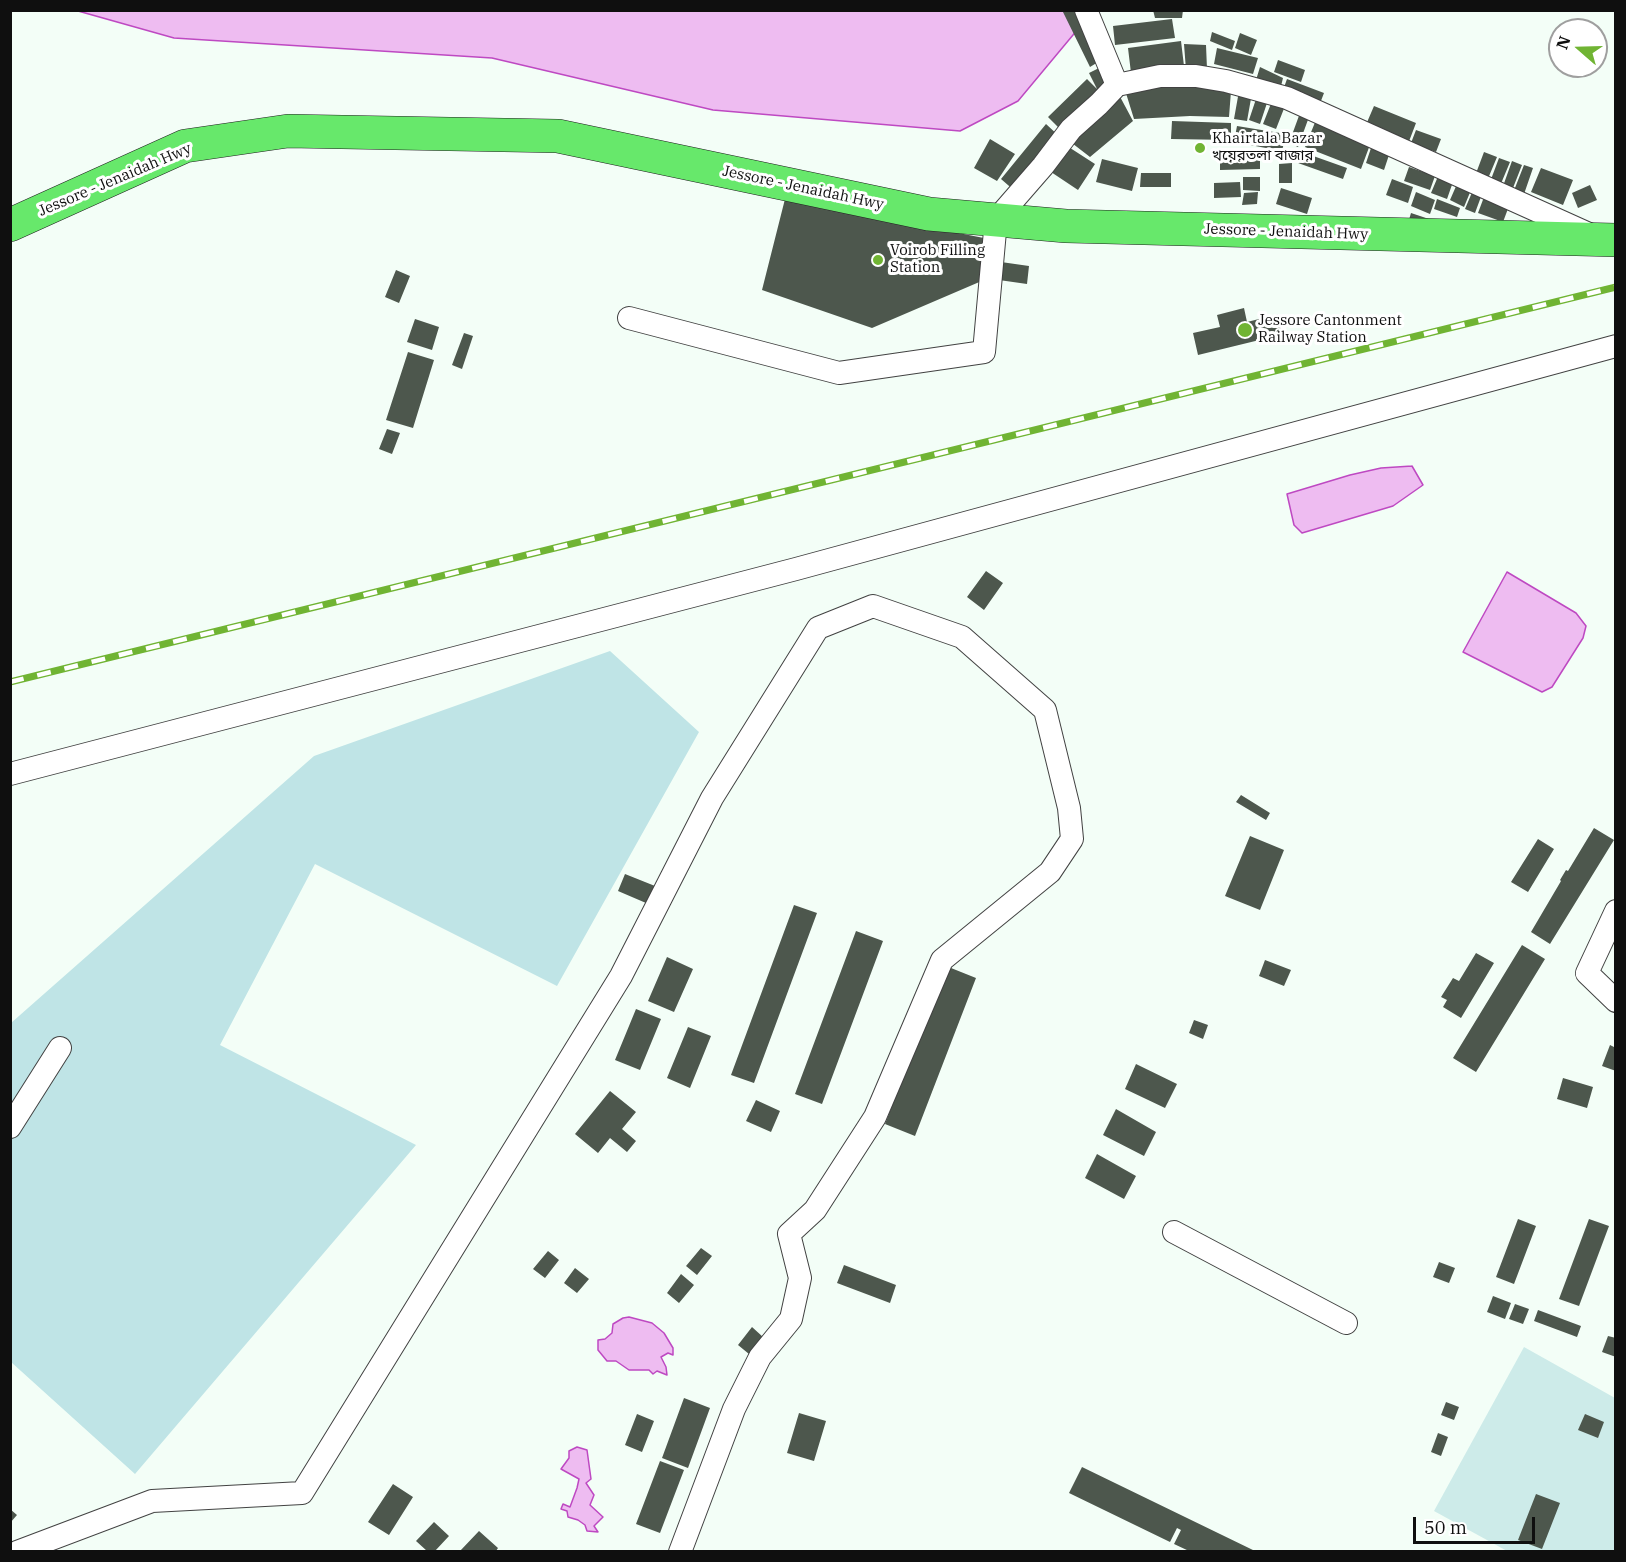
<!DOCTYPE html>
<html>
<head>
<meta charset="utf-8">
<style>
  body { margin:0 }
  #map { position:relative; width:1626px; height:1562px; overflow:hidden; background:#f3fef7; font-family:"IBM Plex Serif",serif }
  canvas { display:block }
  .frame { position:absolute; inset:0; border:12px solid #0f0f0f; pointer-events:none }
  .north { position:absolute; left:1548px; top:18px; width:60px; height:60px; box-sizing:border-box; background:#fff; border:2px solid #9f9f9f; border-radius:50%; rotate:290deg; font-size:16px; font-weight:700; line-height:24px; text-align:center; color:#0f0f0f }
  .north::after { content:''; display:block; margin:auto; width:21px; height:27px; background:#70b433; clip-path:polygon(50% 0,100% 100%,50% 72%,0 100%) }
  .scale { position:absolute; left:1413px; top:1517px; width:122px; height:27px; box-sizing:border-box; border:3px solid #0f0f0f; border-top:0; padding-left:8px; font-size:18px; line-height:21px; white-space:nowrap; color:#0f0f0f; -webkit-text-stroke:4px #fff; paint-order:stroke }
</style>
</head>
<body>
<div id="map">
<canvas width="1626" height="1562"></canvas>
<div class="frame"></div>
<div class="north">N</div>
<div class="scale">50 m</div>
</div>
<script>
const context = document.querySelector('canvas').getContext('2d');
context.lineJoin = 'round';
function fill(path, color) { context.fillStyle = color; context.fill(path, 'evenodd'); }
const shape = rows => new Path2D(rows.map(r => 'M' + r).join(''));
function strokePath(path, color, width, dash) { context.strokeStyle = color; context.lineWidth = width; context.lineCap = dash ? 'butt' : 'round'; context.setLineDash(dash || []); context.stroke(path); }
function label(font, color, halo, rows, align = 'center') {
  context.font = font + ' "IBM Plex Serif","Noto Sans Bengali",serif'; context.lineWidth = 6; context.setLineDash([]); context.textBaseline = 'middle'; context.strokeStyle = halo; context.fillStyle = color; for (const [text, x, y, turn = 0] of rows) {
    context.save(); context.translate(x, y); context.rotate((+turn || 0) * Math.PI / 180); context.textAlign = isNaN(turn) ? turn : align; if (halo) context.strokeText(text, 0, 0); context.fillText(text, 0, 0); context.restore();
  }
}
const green = shape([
  [610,651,699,732,557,986,315,864,220,1045,416,1145,135,1474,11,1362,11,1023,314,756]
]);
const pitch = shape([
  [1524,1347,1615,1398,1615,1551,1507,1551,1434,1511]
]);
const water = shape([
  [78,11,1093,11,1018,101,960,131,713,110,492,58,174,38,78,11],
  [1412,466,1423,485,1393,506,1302,533,1294,525,1287,494,1350,475,1381,468,1412,466],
  [1507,572,1576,613,1586,626,1583,638,1552,687,1542,692,1463,652,1507,572],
  [629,1317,652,1323,664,1333,673,1348,673,1355,668,1353,661,1357,666,1367,667,1375,657,1371,653,1374,649,1370,629,1370,616,1361,607,1361,598,1350,598,1340,605,1339,612,1333,613,1324,623,1318,629,1317],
  [577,1447,587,1450,591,1479,586,1483,594,1495,590,1505,603,1517,594,1526,598,1532,587,1531,585,1525,578,1520,568,1517,567,1511,561,1509,563,1504,570,1507,577,1488,579,1479,561,1469,569,1458,569,1451,577,1447]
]);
const building = shape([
  [1062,10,1083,10,1103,59,1090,67],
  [1153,10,1183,10,1182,18,1155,18],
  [1172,19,1175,38,1115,45,1113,26],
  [1212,32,1235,41,1232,50,1210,41],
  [1240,33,1257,40,1251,55,1235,48],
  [1181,41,1184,66,1131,73,1128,48],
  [1184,44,1206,45,1207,69,1186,70],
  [1217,48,1258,58,1253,74,1214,64],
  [1278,60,1305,70,1301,82,1274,72],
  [1101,67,1109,85,1061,130,1048,117,1087,79,1097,89,1089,73],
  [1260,67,1283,78,1280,90,1256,80],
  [1287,79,1324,93,1319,106,1282,93],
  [1175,83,1231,91,1229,117,1190,116,1134,119,1125,90],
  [1117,91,1133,121,1090,157,1068,140],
  [1239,91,1252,93,1247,121,1234,119],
  [1257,96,1268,100,1260,124,1249,120],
  [1272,101,1285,106,1276,129,1263,124],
  [1374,106,1416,123,1408,144,1365,127],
  [1300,113,1309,117,1298,147,1289,143],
  [1316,120,1371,142,1361,169,1305,147],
  [1172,121,1231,123,1231,140,1171,139],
  [1046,124,1060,137,1016,192,1001,179],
  [1237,126,1286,134,1282,151,1234,142],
  [1416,130,1441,139,1436,152,1411,143],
  [990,139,1015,154,997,181,974,168],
  [1064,144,1095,164,1078,190,1048,170],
  [1372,145,1390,152,1384,170,1366,163],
  [1302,152,1347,168,1343,179,1298,163],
  [1484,152,1497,157,1487,181,1475,176],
  [1499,158,1510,162,1500,186,1490,182],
  [1102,159,1138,168,1132,191,1096,182],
  [1260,159,1260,169,1220,170,1220,160],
  [1512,161,1522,165,1511,193,1502,189],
  [1292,163,1292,183,1279,183,1279,164],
  [1524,165,1533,168,1523,197,1513,193],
  [1409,167,1435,176,1430,190,1404,181],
  [1541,168,1573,180,1563,205,1531,192],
  [1141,173,1171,173,1171,187,1140,187],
  [1439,174,1454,179,1447,199,1431,193],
  [1243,177,1260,177,1260,191,1243,190],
  [1392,179,1413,187,1408,203,1386,195],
  [1240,182,1241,197,1214,198,1214,183],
  [1457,184,1471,190,1464,207,1450,200],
  [1590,185,1597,200,1578,208,1572,193],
  [1281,188,1312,198,1307,214,1276,204],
  [1473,190,1482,194,1475,213,1465,209],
  [1258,192,1257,204,1242,205,1244,193],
  [1416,192,1435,200,1430,214,1411,206],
  [1484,197,1509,206,1503,222,1478,213],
  [785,199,989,239,984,280,872,328,762,290],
  [1437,199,1460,208,1457,217,1434,209],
  [1411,213,1432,220,1408,223],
  [994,261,1029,266,1027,284,992,279],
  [396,270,410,276,399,303,385,297],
  [1244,308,1247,322,1279,314,1284,334,1198,355,1193,333,1220,327,1217,315],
  [415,319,439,327,432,350,407,342],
  [464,333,473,336,462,369,452,365],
  [408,352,434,360,413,428,386,420],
  [387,429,400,433,392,454,379,449],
  [986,571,1003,583,984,610,967,597],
  [1241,795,1270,813,1266,820,1236,802],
  [1594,828,1614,840,1550,944,1531,932,1561,881,1560,880,1566,870,1568,871],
  [1250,836,1284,850,1260,910,1225,896],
  [1538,839,1554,849,1528,892,1511,882],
  [625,874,660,888,653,906,618,891],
  [794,905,817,913,754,1083,731,1075],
  [856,931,883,941,822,1104,795,1094],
  [1522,945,1545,959,1476,1072,1453,1058],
  [1476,953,1494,963,1461,1018,1443,1007,1447,1000,1441,997,1453,978,1459,981],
  [667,957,693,969,674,1012,648,1001],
  [1265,960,1291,970,1284,986,1259,976],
  [946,966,976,978,915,1136,885,1124],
  [636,1009,661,1019,640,1070,615,1060],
  [1194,1020,1208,1025,1203,1039,1189,1033],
  [688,1027,711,1036,690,1088,667,1078],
  [1610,1045,1616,1048,1616,1071,1602,1066],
  [1136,1064,1177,1084,1165,1108,1125,1089],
  [1563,1078,1593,1087,1587,1108,1557,1099],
  [610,1091,636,1112,622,1129,636,1141,627,1152,610,1138,598,1153,575,1134],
  [756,1100,780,1111,771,1132,746,1121],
  [1116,1109,1156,1132,1144,1156,1103,1135],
  [1097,1154,1136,1176,1124,1199,1085,1178],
  [1518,1219,1536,1226,1514,1284,1496,1277],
  [1589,1219,1609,1226,1579,1306,1559,1299],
  [701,1248,712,1256,697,1275,686,1266],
  [548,1251,559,1260,545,1278,533,1269],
  [1439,1262,1455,1268,1449,1283,1433,1277],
  [844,1265,896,1285,890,1303,837,1283],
  [575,1268,589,1279,577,1293,564,1283],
  [681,1274,694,1285,679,1303,667,1293],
  [1493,1296,1511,1303,1505,1319,1487,1312],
  [1515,1304,1529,1309,1523,1324,1509,1319],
  [1538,1310,1581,1326,1577,1337,1534,1321],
  [752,1327,763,1337,749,1354,738,1345],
  [1608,1336,1616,1338,1616,1357,1602,1352],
  [684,1398,710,1408,688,1468,662,1458],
  [1446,1402,1459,1407,1454,1420,1441,1415],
  [799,1413,826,1421,814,1461,787,1453],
  [637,1414,654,1421,642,1452,625,1445],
  [1585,1414,1604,1422,1598,1438,1578,1430],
  [1438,1433,1448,1437,1441,1456,1431,1452],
  [660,1461,684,1470,660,1533,636,1524],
  [1082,1467,1255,1551,1189,1551,1174,1544,1181,1530,1177,1528,1170,1542,1069,1493],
  [393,1484,413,1497,389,1535,368,1522],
  [1536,1494,1560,1503,1542,1549,1518,1540],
  [10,1509,17,1515,10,1523],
  [434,1522,449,1536,435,1551,427,1551,416,1541],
  [479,1531,498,1548,496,1551,460,1551]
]);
const minor = shape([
  [1086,10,1117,85],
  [629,318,839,373,984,352,996,220,1043,166,1071,129,1099,104,1117,85,1160,76,1196,76,1226,81,1287,98,1591,235],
  [10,774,796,569,1616,346],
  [1616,911,1587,973,1616,1001],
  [10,1127,60,1048],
  [1174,1232,1346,1323],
  [17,1552,152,1501,302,1493,621,976,712,798,818,628,873,606,962,637,1045,710,1069,808,1072,839,1050,872,942,960,875,1117,815,1210,789,1234,800,1278,791,1319,760,1357,734,1409,680,1552]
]);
const highway = shape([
  [10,225,185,146,288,131,558,136,929,214,1066,226,1616,240]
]);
const rail = shape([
  [10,682,1616,287]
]);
const markers = [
  [1200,148,6,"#70b433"],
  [878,260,6,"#70b433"],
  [1245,330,8,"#70b433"]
];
const poiNames = [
  ["Khairtala Bazar",1212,139],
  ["খয়েরতলা বাজার",1212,156],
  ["Voirob Filling",890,251],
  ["Station",890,268],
  ["Jessore Cantonment",1258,321],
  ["Railway Station",1258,338]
];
const streetNames = [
  ["Jessore - Jenaidah Hwy",115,180,-23],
  ["Jessore - Jenaidah Hwy",803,188,12],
  ["Jessore - Jenaidah Hwy",1286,232,2]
];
fill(green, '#bfe4e6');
fill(pitch, '#cdebe9');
fill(water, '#eebcf1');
strokePath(water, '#be49c2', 1.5);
fill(building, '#4d574d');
strokePath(minor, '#424242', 24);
strokePath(highway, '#202020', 34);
strokePath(minor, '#fff', 22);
strokePath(highway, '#67e86b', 33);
strokePath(rail, '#70b433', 7);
strokePath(rail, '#fff', 4.5, [14]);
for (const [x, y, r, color] of markers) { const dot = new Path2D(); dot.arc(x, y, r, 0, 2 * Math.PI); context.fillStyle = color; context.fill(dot); strokePath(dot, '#fff', 2); }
label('15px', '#0f0f0f', '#fff', poiNames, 'left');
label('15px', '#0f0f0f', '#fff', streetNames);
</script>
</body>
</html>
